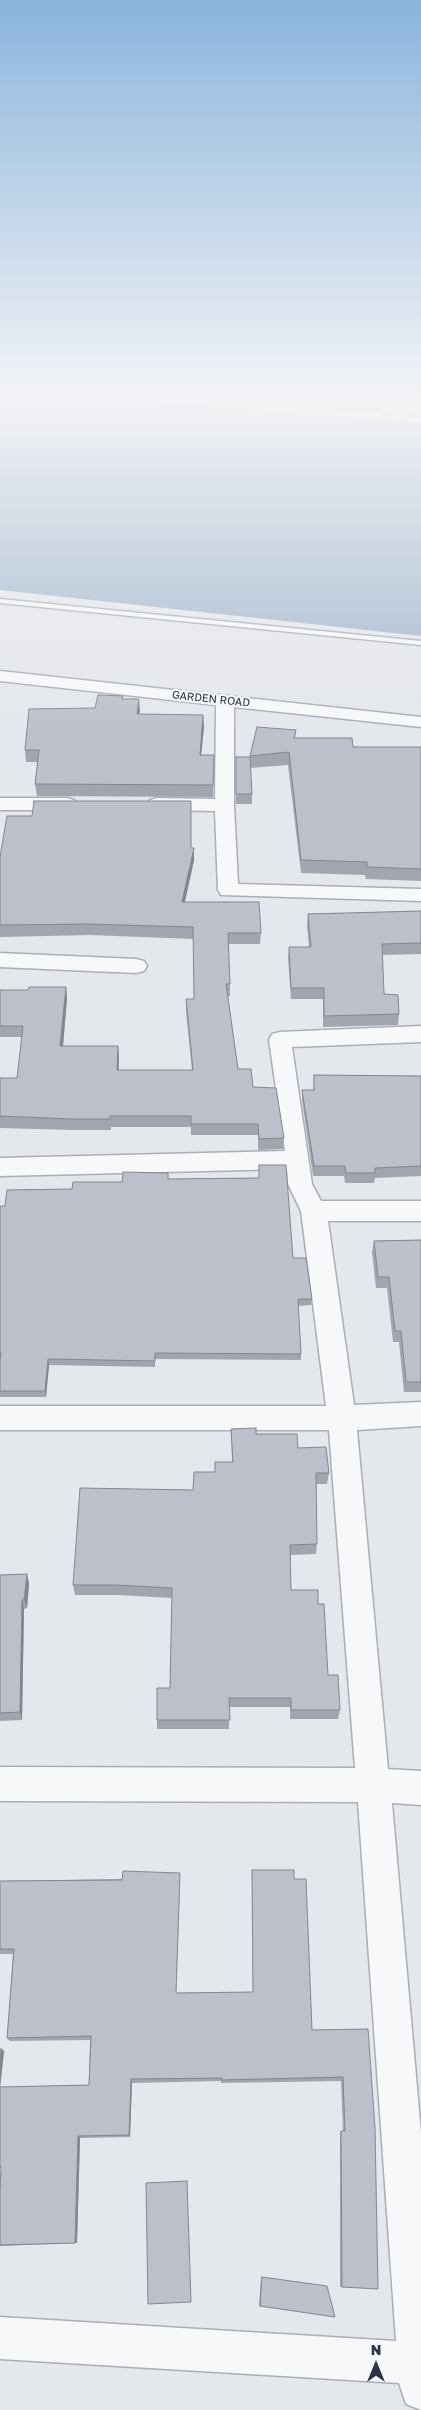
<!DOCTYPE html>
<html>
<head>
<meta charset="utf-8">
<style>
  body { margin:0 }
  #map { position:relative; width:421px; height:2410px; overflow:hidden; background:#e4e7ec; font-family:"Golos Text",sans-serif }
  canvas { display:block }
  .north { position:absolute; left:351px; top:2340px; width:50px; height:50px; -webkit-text-stroke:4px #f4f6f9; paint-order:stroke; rotate:0deg; font-size:14px; font-weight:700; line-height:20px; text-align:center; color:#2b3445 }
  .north::after { content:''; display:block; margin:auto; width:18px; height:22px; background:#2b3445; clip-path:polygon(50% 0,100% 100%,50% 72%,0 100%) }
</style>
</head>
<body>
<div id="map">
<canvas width="421" height="2410"></canvas>
<div class="north">N</div>
</div>
<script>
const context = document.querySelector('canvas').getContext('2d');
context.lineJoin = 'round';
function fill(path, color) { context.fillStyle = color; context.fill(path, 'evenodd'); }
const shape = rows => new Path2D(rows.map(r => 'M' + r).join(''));
function strokePath(path, color, width, dash) { context.strokeStyle = color; context.lineWidth = width; context.lineCap = dash ? 'butt' : 'round'; context.setLineDash(dash || []); context.stroke(path); }
function label(font, color, halo, rows, align = 'center') {
  context.font = font + ' "Golos Text",sans-serif'; context.lineWidth = 4.5; context.setLineDash([]); context.textBaseline = 'middle'; context.strokeStyle = halo; context.fillStyle = color; for (const [text, x, y, turn = 0] of rows) {
    context.save(); context.translate(x, y); context.rotate((+turn || 0) * Math.PI / 180); context.textAlign = isNaN(turn) ? turn : align; if (halo) context.strokeText(text, 0, 0); context.fillText(text, 0, 0); context.restore();
  }
}
const water = shape([
  [0,400,116,400,421,424,421,636,0,590],
  [211,400,392,400,391,406,369,413]
]);
const lane = shape([
  [150,400,180,400,372,414,398,401,401,403,400,404,382,415,421,418,421,422,153,402,150,400],
  [0,599,421,641,421,645,0,603,0,599]
]);
const street = shape([
  [0,671,421,717,421,727,234,707,234,805,238,884,421,889,421,901,221,895,218,890,215,811,157,810,150,808,147,804,150,800,157,798,215,799,216,705,0,681,0,671],
  [0,798,67,798,74,800,77,804,74,808,67,810,0,810,0,798],
  [0,953,136,959,144,961,147,966,144,971,136,973,0,967,0,953],
  [421,1026,421,1042,292,1047,312,1184,321,1201,421,1201,421,1221,328,1221,354,1405,421,1402,421,1426,357,1430,388,1769,421,1771,421,1805,392,1803,421,2133,421,2410,406,2404,399,2383,0,2359,0,2317,396,2341,358,1802,0,1801,0,1767,355,1768,329,1430,0,1430,0,1406,326,1406,301,1211,288,1184,287,1169,0,1176,0,1158,285,1151,269,1040,272,1034,280,1032,421,1026]
]);
const wall = shape([
  [123,696,123,699,139,699,139,714,203,715,204,727,201,755,214,755,213,797,37,796,35,784,38,762,26,762,25,750,95,708],
  [296,730,295,738,353,747,421,747,421,881,366,879,365,875,301,873,288,765,250,768,252,794,252,804,236,804,236,757,250,760,250,756],
  [191,848,194,848,194,860,185,902,261,933,260,944,228,944,230,984,230,996,228,996,238,1069,253,1087,284,1138,283,1149,258,1150,258,1135,191,1135,191,1127,111,1127,111,1130,73,1130,0,1128,0,1078,17,1078,22,1037,0,1037,0,990,28,990,66,987,67,998,63,1046,118,1046,119,1057,119,1070,192,1070,186,1011,186,999,194,999,194,939,90,935,0,937,0,857],
  [421,911,421,954,382,955,384,994,399,1014,398,1025,323,1027,323,999,291,999,288,958,289,947,309,947,307,925,308,914],
  [314,1075,421,1076,421,1176,375,1178,374,1183,345,1183,344,1176,313,1176,302,1100,302,1090,313,1090],
  [259,1165,293,1258,312,1299,311,1305,298,1306,301,1354,301,1360,155,1359,155,1367,49,1365,46,1397,0,1397,0,1206,5,1206,72,1189,122,1182,168,1179,259,1178],
  [421,1240,421,1392,404,1392,399,1342,393,1342,387,1288,376,1288,372,1252,374,1241],
  [231,1429,256,1434,298,1448,329,1473,327,1484,316,1484,317,1544,316,1554,290,1555,291,1590,318,1604,328,1675,340,1710,338,1719,290,1719,290,1707,229,1707,229,1729,157,1729,157,1720,170,1688,172,1598,118,1595,75,1595,73,1585,193,1490,215,1472,232,1462],
  [27,1574,29,1584,27,1608,24,1609,22,1720,0,1721,0,1575],
  [252,1870,294,1879,312,2030,368,2029,378,2289,340,2287,340,2133,341,2131,343,2131,341,2081,221,2083,221,2081,132,2083,130,2137,80,2138,77,2243,0,2246,0,2192,1,2168,0,2168,0,2048,4,2051,0,2087,89,2085,90,2040,10,2041,7,2038,13,1954,0,1954,0,1881,180,1878,176,1993,253,1992],
  [261,2277,262,2277,335,2317,259,2306]
]);
const shadedWall = shape([
  [139,699,140,711,137,725,137,714],
  [203,715,204,727,200,766,200,755],
  [194,848,194,860,182,914,182,902],
  [66,987,67,998,62,1057,60,1046],
  [118,1046,119,1057,118,1082,117,1070],
  [48,1359,49,1365,46,1397,45,1391],
  [27,1574,29,1584,27,1608,24,1600],
  [22,1600,24,1609,22,1720,20,1712],
  [180,1873,180,1878,176,1997,176,1993],
  [1,2048,4,2051,0,2088,0,2057],
  [131,2079,132,2083,130,2137,129,2135],
  [78,2136,80,2138,77,2243,75,2243]
]);
const building = shape([
  [98,695,123,696,122,699,139,699,137,714,203,715,200,755,214,755,213,785,35,784,39,750,25,750,29,709,95,708,98,695],
  [257,727,296,730,294,738,352,738,353,747,421,747,421,869,367,867,367,862,301,860,289,752,250,756,257,727],
  [236,757,250,757,252,794,236,794,236,757],
  [34,801,191,801,191,848,194,848,182,902,259,902,261,933,228,933,230,984,226,984,238,1069,251,1069,253,1087,276,1088,284,1138,259,1139,258,1124,191,1124,191,1116,110,1116,110,1119,71,1119,0,1116,0,1078,17,1078,23,1026,0,1026,0,990,28,990,29,987,66,987,60,1046,118,1046,117,1070,193,1070,186,999,194,999,193,927,88,924,0,925,0,857,7,816,32,816,34,801],
  [421,911,421,943,382,944,384,994,398,995,399,1014,324,1016,324,988,291,988,289,947,311,947,308,914,421,911],
  [314,1075,421,1076,421,1166,375,1168,375,1173,346,1173,345,1166,314,1166,302,1090,314,1090,314,1075],
  [259,1165,286,1165,293,1258,306,1258,312,1299,298,1299,301,1354,155,1353,155,1361,48,1359,45,1391,0,1391,0,1361,1,1353,0,1353,0,1206,5,1206,7,1190,72,1189,73,1182,122,1182,123,1172,168,1173,168,1179,259,1178,259,1165],
  [421,1240,421,1382,406,1382,401,1331,395,1331,389,1277,378,1277,374,1241,421,1240],
  [256,1428,256,1434,297,1434,298,1448,326,1447,329,1473,316,1473,317,1544,290,1545,291,1590,318,1590,318,1604,324,1604,328,1675,338,1675,340,1710,291,1710,291,1698,229,1698,230,1720,157,1720,157,1688,170,1688,172,1588,116,1585,73,1585,80,1488,193,1490,194,1472,215,1472,215,1462,233,1462,231,1429,256,1428],
  [27,1574,24,1600,22,1600,20,1712,0,1713,0,1575,27,1574],
  [252,1870,294,1870,294,1879,306,1879,312,2030,368,2029,375,2128,378,2289,342,2287,341,2131,345,2131,343,2077,222,2080,222,2078,131,2079,129,2135,78,2136,75,2243,0,2245,0,2192,1,2167,0,2166,0,2087,89,2085,91,2036,7,2038,14,1949,0,1949,0,1881,122,1880,123,1871,180,1873,176,1993,253,1992,252,1870],
  [187,2181,191,2302,148,2304,146,2183,187,2181],
  [262,2277,327,2286,335,2317,260,2306,262,2277]
]);
const farStreetnames = [
  ["GARDEN ROAD",211,699,6]
];
fill(water, '#9fb4cc');
strokePath(lane, '#a9aeb7', 3);
strokePath(street, '#a9aeb7', 3);
fill(lane, '#f7f8fa');
fill(street, '#f7f8fa');
fill(wall, '#a1a5ae');
fill(shadedWall, '#83868d');
fill(building, '#bbc0ca');
strokePath(building, '#83868d', 1);
const sky = context.createLinearGradient(0, 0, 0, 737);
sky.addColorStop(0, '#8bb4dd');
sky.addColorStop(0.54, '#f3f4f6');
sky.addColorStop(1, '#f3f4f600');
context.fillStyle = sky;
context.fillRect(0, 0, 421, 737);
label('11px', '#2b3445', '#f4f6f9', farStreetnames);
</script>
</body>
</html>
